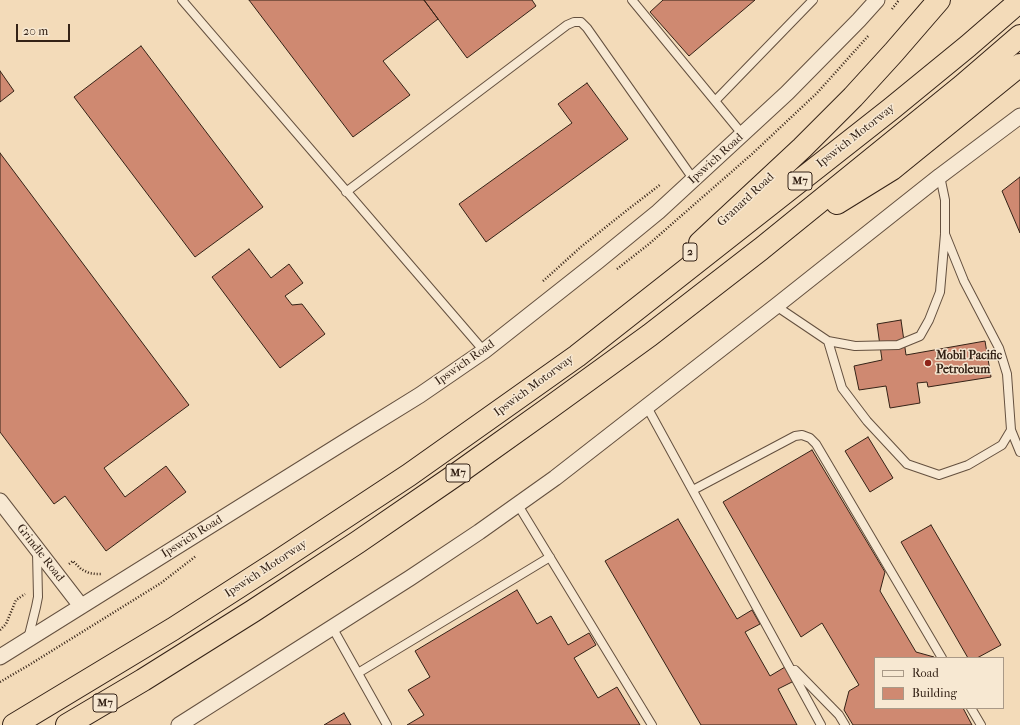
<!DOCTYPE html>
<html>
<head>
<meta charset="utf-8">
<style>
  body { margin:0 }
  #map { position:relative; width:1020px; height:725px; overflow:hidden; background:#f3dbb9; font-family:"IM FELL French Canon",serif }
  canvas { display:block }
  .legend { position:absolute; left:874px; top:657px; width:130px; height:52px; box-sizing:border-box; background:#f7e8d2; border:1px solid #a99987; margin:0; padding:5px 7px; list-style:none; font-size:12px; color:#342216 }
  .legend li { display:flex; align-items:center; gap:8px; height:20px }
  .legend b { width:20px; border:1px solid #a99987 }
  .scale { position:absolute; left:16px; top:24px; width:54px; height:18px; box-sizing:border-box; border:2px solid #342216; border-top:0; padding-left:5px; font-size:12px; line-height:14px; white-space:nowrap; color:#342216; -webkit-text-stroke:3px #f7e8d2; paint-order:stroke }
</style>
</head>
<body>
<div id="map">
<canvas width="1020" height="725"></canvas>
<ul class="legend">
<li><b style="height:5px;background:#f7e8d2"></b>Road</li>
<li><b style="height:11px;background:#cf8971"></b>Building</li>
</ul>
<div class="scale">20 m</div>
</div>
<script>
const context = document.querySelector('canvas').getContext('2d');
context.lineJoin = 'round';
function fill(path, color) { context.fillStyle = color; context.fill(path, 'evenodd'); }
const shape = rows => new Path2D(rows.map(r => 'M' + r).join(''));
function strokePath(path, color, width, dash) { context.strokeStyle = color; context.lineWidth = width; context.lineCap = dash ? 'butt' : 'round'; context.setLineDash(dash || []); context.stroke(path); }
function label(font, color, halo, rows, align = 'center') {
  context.font = font + ' "IM FELL French Canon",serif'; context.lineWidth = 3; context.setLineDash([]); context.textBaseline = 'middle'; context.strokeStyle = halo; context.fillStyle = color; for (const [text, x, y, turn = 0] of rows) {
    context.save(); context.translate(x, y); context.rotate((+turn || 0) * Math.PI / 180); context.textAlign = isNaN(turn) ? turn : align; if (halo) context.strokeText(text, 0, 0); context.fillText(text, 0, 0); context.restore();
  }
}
const building = shape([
  [249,0,424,0,438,19,383,61,410,95,353,137,249,0],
  [424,0,532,0,536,6,467,58,424,0],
  [663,0,755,0,689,56,650,12,663,0],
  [141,46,263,207,195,257,74,97,141,46],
  [0,71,14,91,0,102,0,71],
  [587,83,628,139,486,242,459,204,572,123,558,104,587,83],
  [0,153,189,405,104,468,125,497,166,466,186,492,106,551,65,496,54,504,0,432,0,153],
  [1020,177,1020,233,1002,191,1020,177],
  [249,249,271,278,289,264,303,283,285,296,292,305,302,304,325,334,280,368,212,277,249,249],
  [901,320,906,355,985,341,991,377,928,387,927,382,917,383,920,403,890,408,886,386,859,390,854,366,882,360,877,324,901,320],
  [868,437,893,478,870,492,845,451,868,437],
  [812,450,885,572,880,591,916,652,934,657,935,658,875,658,875,708,963,708,972,725,853,725,844,710,849,691,859,685,822,623,801,637,723,502,812,450],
  [678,519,737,619,752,610,760,624,745,632,770,676,785,667,794,681,778,689,797,725,701,725,605,561,678,519],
  [931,525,1001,645,977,658,968,658,901,542,931,525],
  [517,590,537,624,551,616,568,645,589,633,596,645,574,658,598,698,617,687,640,725,407,725,424,715,408,690,430,677,415,651,517,590],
  [344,713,351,725,324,725,344,713]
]);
const path = shape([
  [892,9,899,0],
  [617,269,649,244,752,154,817,93,869,35],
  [543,281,582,246,626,211,661,184],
  [69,564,73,561,81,569,89,573,96,574,101,574],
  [0,630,6,624,16,600,25,594],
  [0,682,29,665,161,583,196,556]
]);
const lane = shape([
  [182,0,484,351],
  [632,0,743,135],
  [715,101,813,0],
  [346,192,567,25,574,22,581,22,587,28,694,180],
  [776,306,828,341,855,346,898,345,920,336,929,320,940,292,945,234,945,200,940,176],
  [828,341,842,388,867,421,907,464,939,475,968,465,1002,445,1011,430,1007,374,999,348,964,281,945,234],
  [647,407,821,725],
  [1011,430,1020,452],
  [693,490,795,436,802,435,810,438,816,444,942,658],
  [518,505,652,725],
  [332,627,387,725],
  [28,639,36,607,38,597,37,552],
  [795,670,839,715,845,725],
  [358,673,550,557],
  [971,708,981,725]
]);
const street = shape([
  [0,501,81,606],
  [0,657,357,434,420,395,484,351,598,261,658,212,787,93,859,20,877,0],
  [179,725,410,578,479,532,555,478,776,306,940,176,1020,116]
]);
const highway = shape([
  [837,203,892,169,1020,65],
  [700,243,802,148,853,97,894,52,939,0],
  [14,725,173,629,274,564,409,475,577,356,891,109,968,46,1020,1],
  [67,725,143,680,253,611,358,542,454,476,548,409,650,335,761,249,962,86,1020,36]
]);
const markers = [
  [928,363,4,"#8f2418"]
];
const shields = [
  [800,181,24],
  [690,252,14],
  [458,473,24],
  [105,703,24]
];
const shieldNames = [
  ["M7",800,181],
  ["2",690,252],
  ["M7",458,473],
  ["M7",105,703]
];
const streetNames = [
  ["Ipswich Motorway",856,136,-38],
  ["Ipswich Road",716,159,-42],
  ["Granard Road",746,200,-43],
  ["Ipswich Road",465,363,-35],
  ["Ipswich Motorway",534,386,-36],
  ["Ipswich Road",192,537,-32],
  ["Grindle Road",40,553,52],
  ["Ipswich Motorway",266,569,-33]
];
const poiNames = [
  ["Mobil Pacific",936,356],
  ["Petroleum",936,370]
];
fill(building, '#cf8971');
strokePath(building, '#342216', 1);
strokePath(lane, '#64503f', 10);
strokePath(street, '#64503f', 17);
strokePath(highway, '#342216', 24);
strokePath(path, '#342216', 2.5, [1, 2]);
strokePath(lane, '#f7e8d2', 8);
strokePath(street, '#f7e8d2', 15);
strokePath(highway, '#f3dbb9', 22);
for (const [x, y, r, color] of markers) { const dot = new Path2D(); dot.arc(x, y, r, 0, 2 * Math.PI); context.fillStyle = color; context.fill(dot); strokePath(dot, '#f7e8d2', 1.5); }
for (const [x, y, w] of shields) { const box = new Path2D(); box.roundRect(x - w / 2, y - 9, w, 18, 3); context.fillStyle = '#f7e8d2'; context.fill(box); strokePath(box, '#342216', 1); }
label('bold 11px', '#342216', null, shieldNames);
label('12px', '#342216', '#f7e8d2', streetNames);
label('bold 12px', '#342216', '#f7e8d2', poiNames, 'left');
</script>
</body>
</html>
